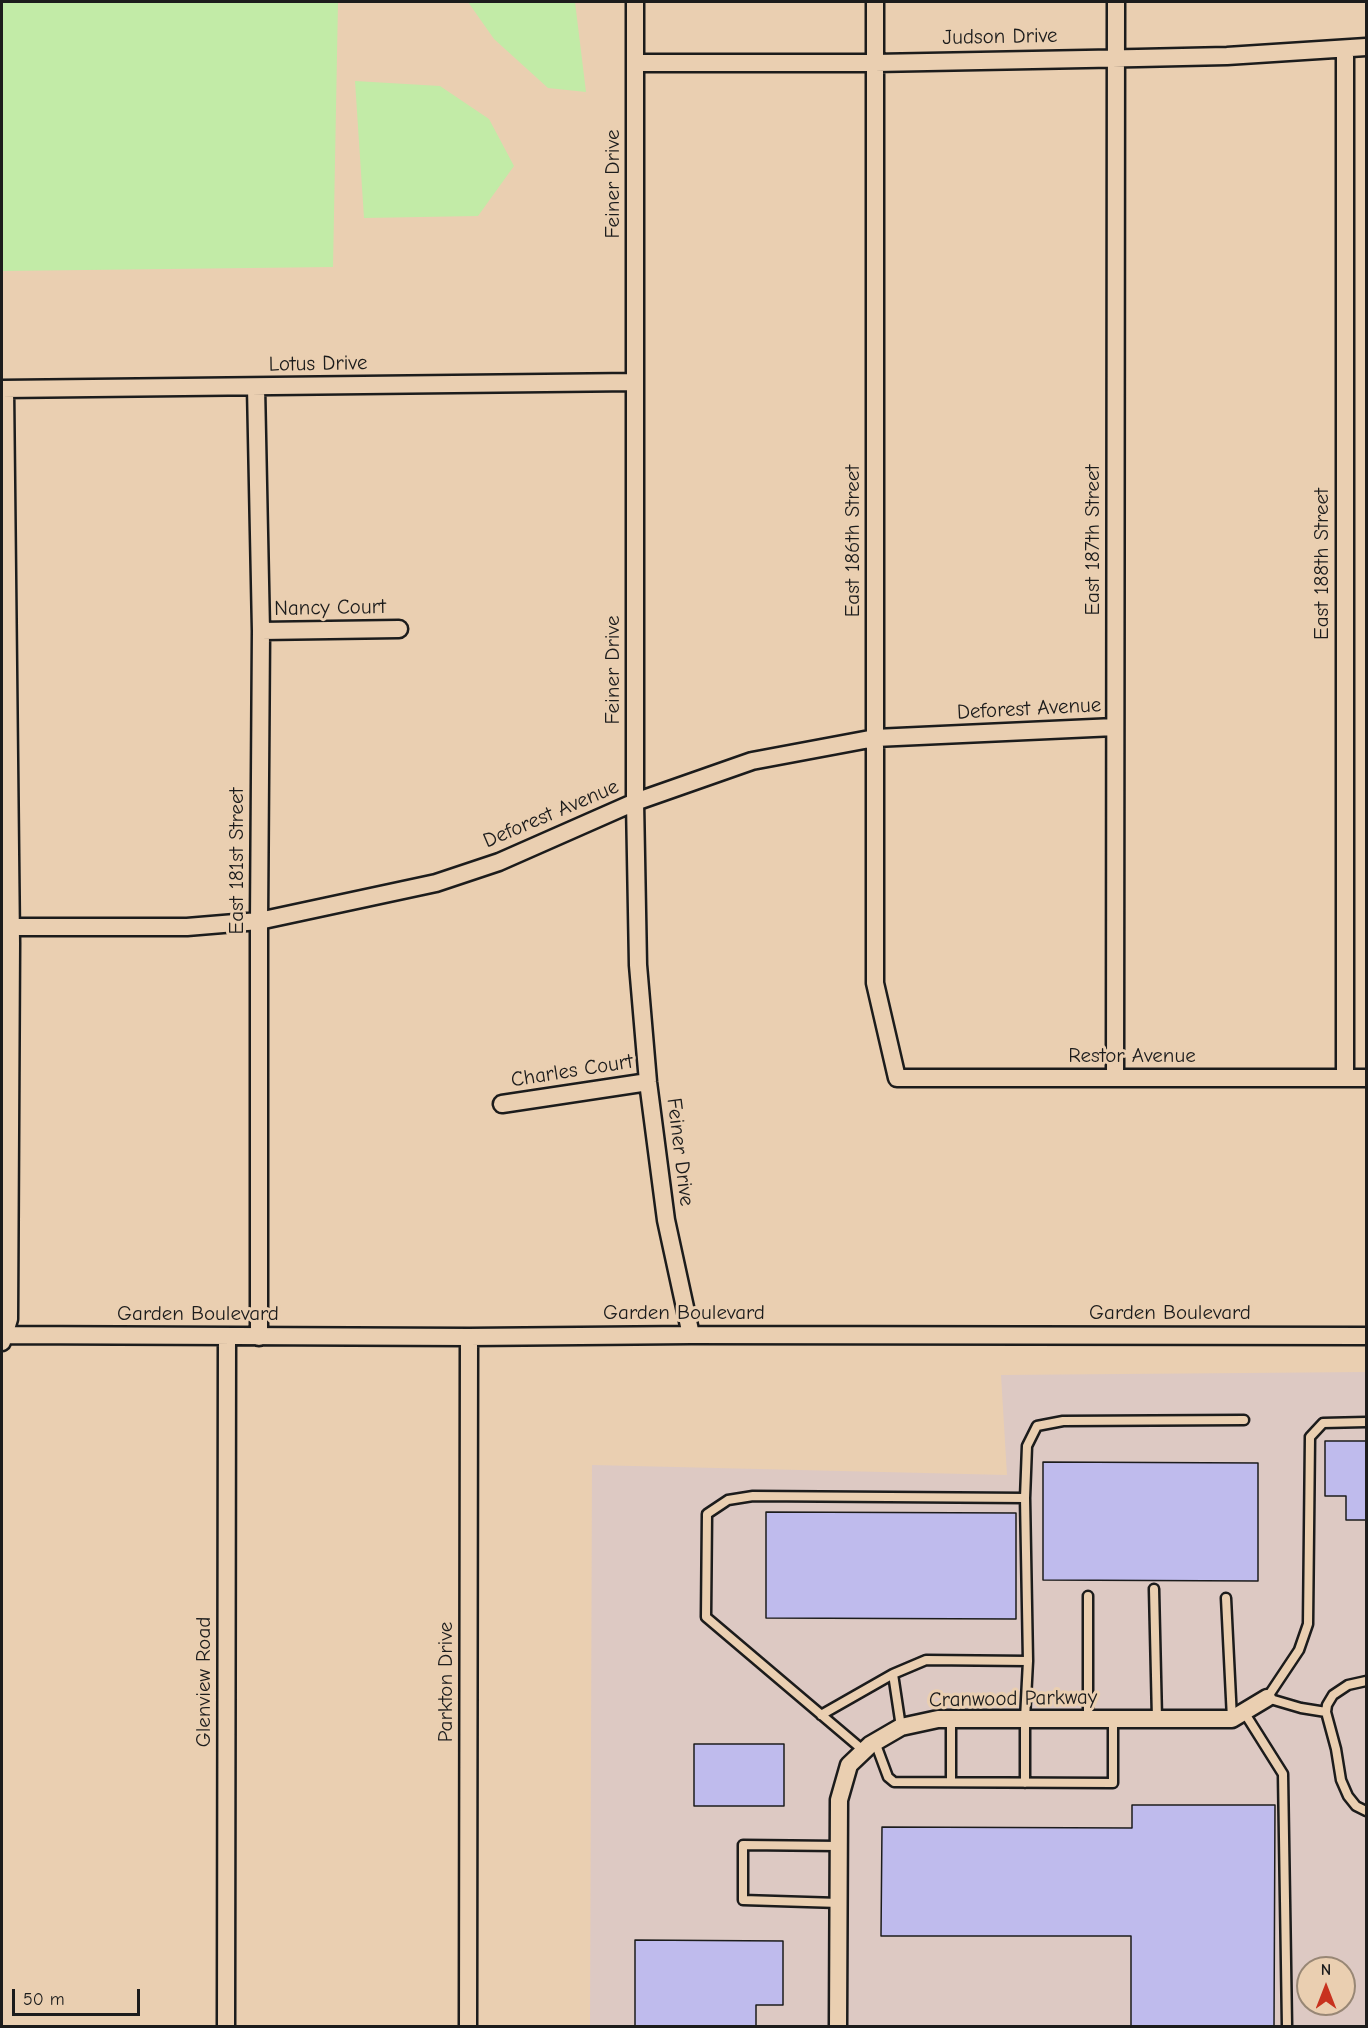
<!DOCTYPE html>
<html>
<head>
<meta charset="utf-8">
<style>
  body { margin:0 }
  #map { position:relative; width:1368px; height:2028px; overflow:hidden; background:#eacfb1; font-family:"Comic Neue",sans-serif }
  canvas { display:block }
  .frame { position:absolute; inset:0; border:3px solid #1c1c1c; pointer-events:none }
  .north { position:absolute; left:1296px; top:1956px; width:60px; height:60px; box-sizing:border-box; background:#eacfb1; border:2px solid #988775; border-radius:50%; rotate:0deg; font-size:16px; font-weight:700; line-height:24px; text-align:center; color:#1c1c1c }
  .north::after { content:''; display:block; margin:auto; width:21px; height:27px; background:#c8321e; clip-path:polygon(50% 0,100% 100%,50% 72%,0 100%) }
  .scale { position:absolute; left:12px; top:1989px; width:128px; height:27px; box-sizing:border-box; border:3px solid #1c1c1c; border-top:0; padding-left:8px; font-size:18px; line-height:21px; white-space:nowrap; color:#1c1c1c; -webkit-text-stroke:4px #eacfb1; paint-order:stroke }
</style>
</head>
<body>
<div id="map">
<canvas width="1368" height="2028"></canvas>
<div class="frame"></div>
<div class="north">N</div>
<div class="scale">50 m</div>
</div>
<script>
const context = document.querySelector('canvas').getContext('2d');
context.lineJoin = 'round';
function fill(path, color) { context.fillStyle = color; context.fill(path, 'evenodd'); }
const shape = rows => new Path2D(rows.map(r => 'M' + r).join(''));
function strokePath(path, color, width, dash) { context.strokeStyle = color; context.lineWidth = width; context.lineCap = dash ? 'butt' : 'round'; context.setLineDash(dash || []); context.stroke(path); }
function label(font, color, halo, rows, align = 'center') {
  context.font = font + ' "Comic Neue",sans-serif'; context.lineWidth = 6; context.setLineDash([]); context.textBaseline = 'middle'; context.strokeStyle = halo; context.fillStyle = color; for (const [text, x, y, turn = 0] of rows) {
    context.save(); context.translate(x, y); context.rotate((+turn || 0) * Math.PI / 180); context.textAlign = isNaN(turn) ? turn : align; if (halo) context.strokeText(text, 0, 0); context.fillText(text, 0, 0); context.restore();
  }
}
const built = shape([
  [1366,1372,1366,2026,590,2026,592,1465,1007,1475,1001,1375],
  [1308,1968,1344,1968,1344,2004,1308,2004]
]);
const green = shape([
  [2,2,338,2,333,267,2,271],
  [468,2,575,2,586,92,548,88,494,39],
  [355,81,440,86,489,119,514,166,478,216,364,218]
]);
const building = shape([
  [1325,1441,1366,1441,1366,1520,1346,1520,1346,1496,1325,1496,1325,1441],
  [1043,1462,1258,1463,1258,1581,1043,1580,1043,1462],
  [766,1512,1016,1513,1016,1619,766,1618,766,1512],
  [694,1744,784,1744,784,1806,694,1806,694,1744],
  [1132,1805,1275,1805,1274,2026,1131,2026,1131,1936,881,1936,882,1827,1132,1828,1132,1805],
  [635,1940,783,1941,783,2005,756,2005,756,2026,635,2026,635,1940]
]);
const service = shape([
  [1366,1422,1323,1423,1310,1437,1308,1624,1299,1650,1267,1698,1301,1708,1326,1712,1327,1705,1333,1695,1348,1685,1366,1681],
  [1025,1498,1028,1661,1025,1719,1025,1783],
  [1154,1589,1157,1719],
  [1088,1596,1088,1719],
  [1226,1598,1232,1719],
  [1244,1712,1283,1774,1287,2026],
  [1326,1712,1336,1749,1341,1780,1348,1796,1356,1806,1366,1811],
  [821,1715,893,1674],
  [951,1719,951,1782],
  [901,1727,893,1674,926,1660,1028,1661],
  [875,1742,888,1777,894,1782,1113,1783,1113,1719],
  [864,1751,706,1617,707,1514,728,1500,753,1496,1025,1498,1027,1446,1037,1426,1063,1421,1244,1420],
  [839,1903,743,1900,743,1845,839,1846]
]);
const minor = shape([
  [635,2,635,802,638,965,648,1082,666,1220,691,1335],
  [875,2,875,983,897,1078,1366,1078],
  [1345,50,1345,1078],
  [635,63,875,63,1138,58,1227,56,1366,47],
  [256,387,261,631,259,921,259,1337],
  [2,389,635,382],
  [261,631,399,629],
  [2,927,187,927,259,921,436,883,499,862,635,802,752,761,875,738,1115,727],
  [1115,1078,1116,2],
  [502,1104,648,1082],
  [2,1335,469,1337,691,1335,1366,1336],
  [2,1342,9,1319,11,943,5,389],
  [226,2026,227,1337],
  [468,2026,469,1337],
  [838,2026,839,1800,849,1765,870,1745,901,1727,938,1719,1232,1719,1267,1698]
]);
const streetNames = [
  ["Judson Drive",1000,37,-1],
  ["Feiner Drive",613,184,-90],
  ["Lotus Drive",318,364,-1],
  ["East 187th Street",1093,540,-90],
  ["East 186th Street",853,541,-90],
  ["East 188th Street",1322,564,-90],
  ["Nancy Court",330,608,-1],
  ["Feiner Drive",613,670,-90],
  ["Deforest Avenue",1029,709,-3],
  ["Deforest Avenue",551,814,-23],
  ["East 181st Street",237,861,-90],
  ["Restor Avenue",1132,1056],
  ["Charles Court",572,1071,-9],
  ["Feiner Drive",680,1152,83],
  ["Garden Boulevard",684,1313],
  ["Garden Boulevard",1170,1313],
  ["Garden Boulevard",198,1314],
  ["Glenview Road",204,1682,-90],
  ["Parkton Drive",446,1682,-90],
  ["Cranwood Parkway",1013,1699,-1]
];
fill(built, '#ddc9c3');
fill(green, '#c2eba7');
fill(building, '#bfbbed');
strokePath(building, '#1c1c1c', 1.5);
strokePath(service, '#1c1c1c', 13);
strokePath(minor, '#1c1c1c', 21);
strokePath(service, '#eacfb1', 8);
strokePath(minor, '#eacfb1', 16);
label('21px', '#1c1c1c', '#eacfb1', streetNames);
</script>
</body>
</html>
